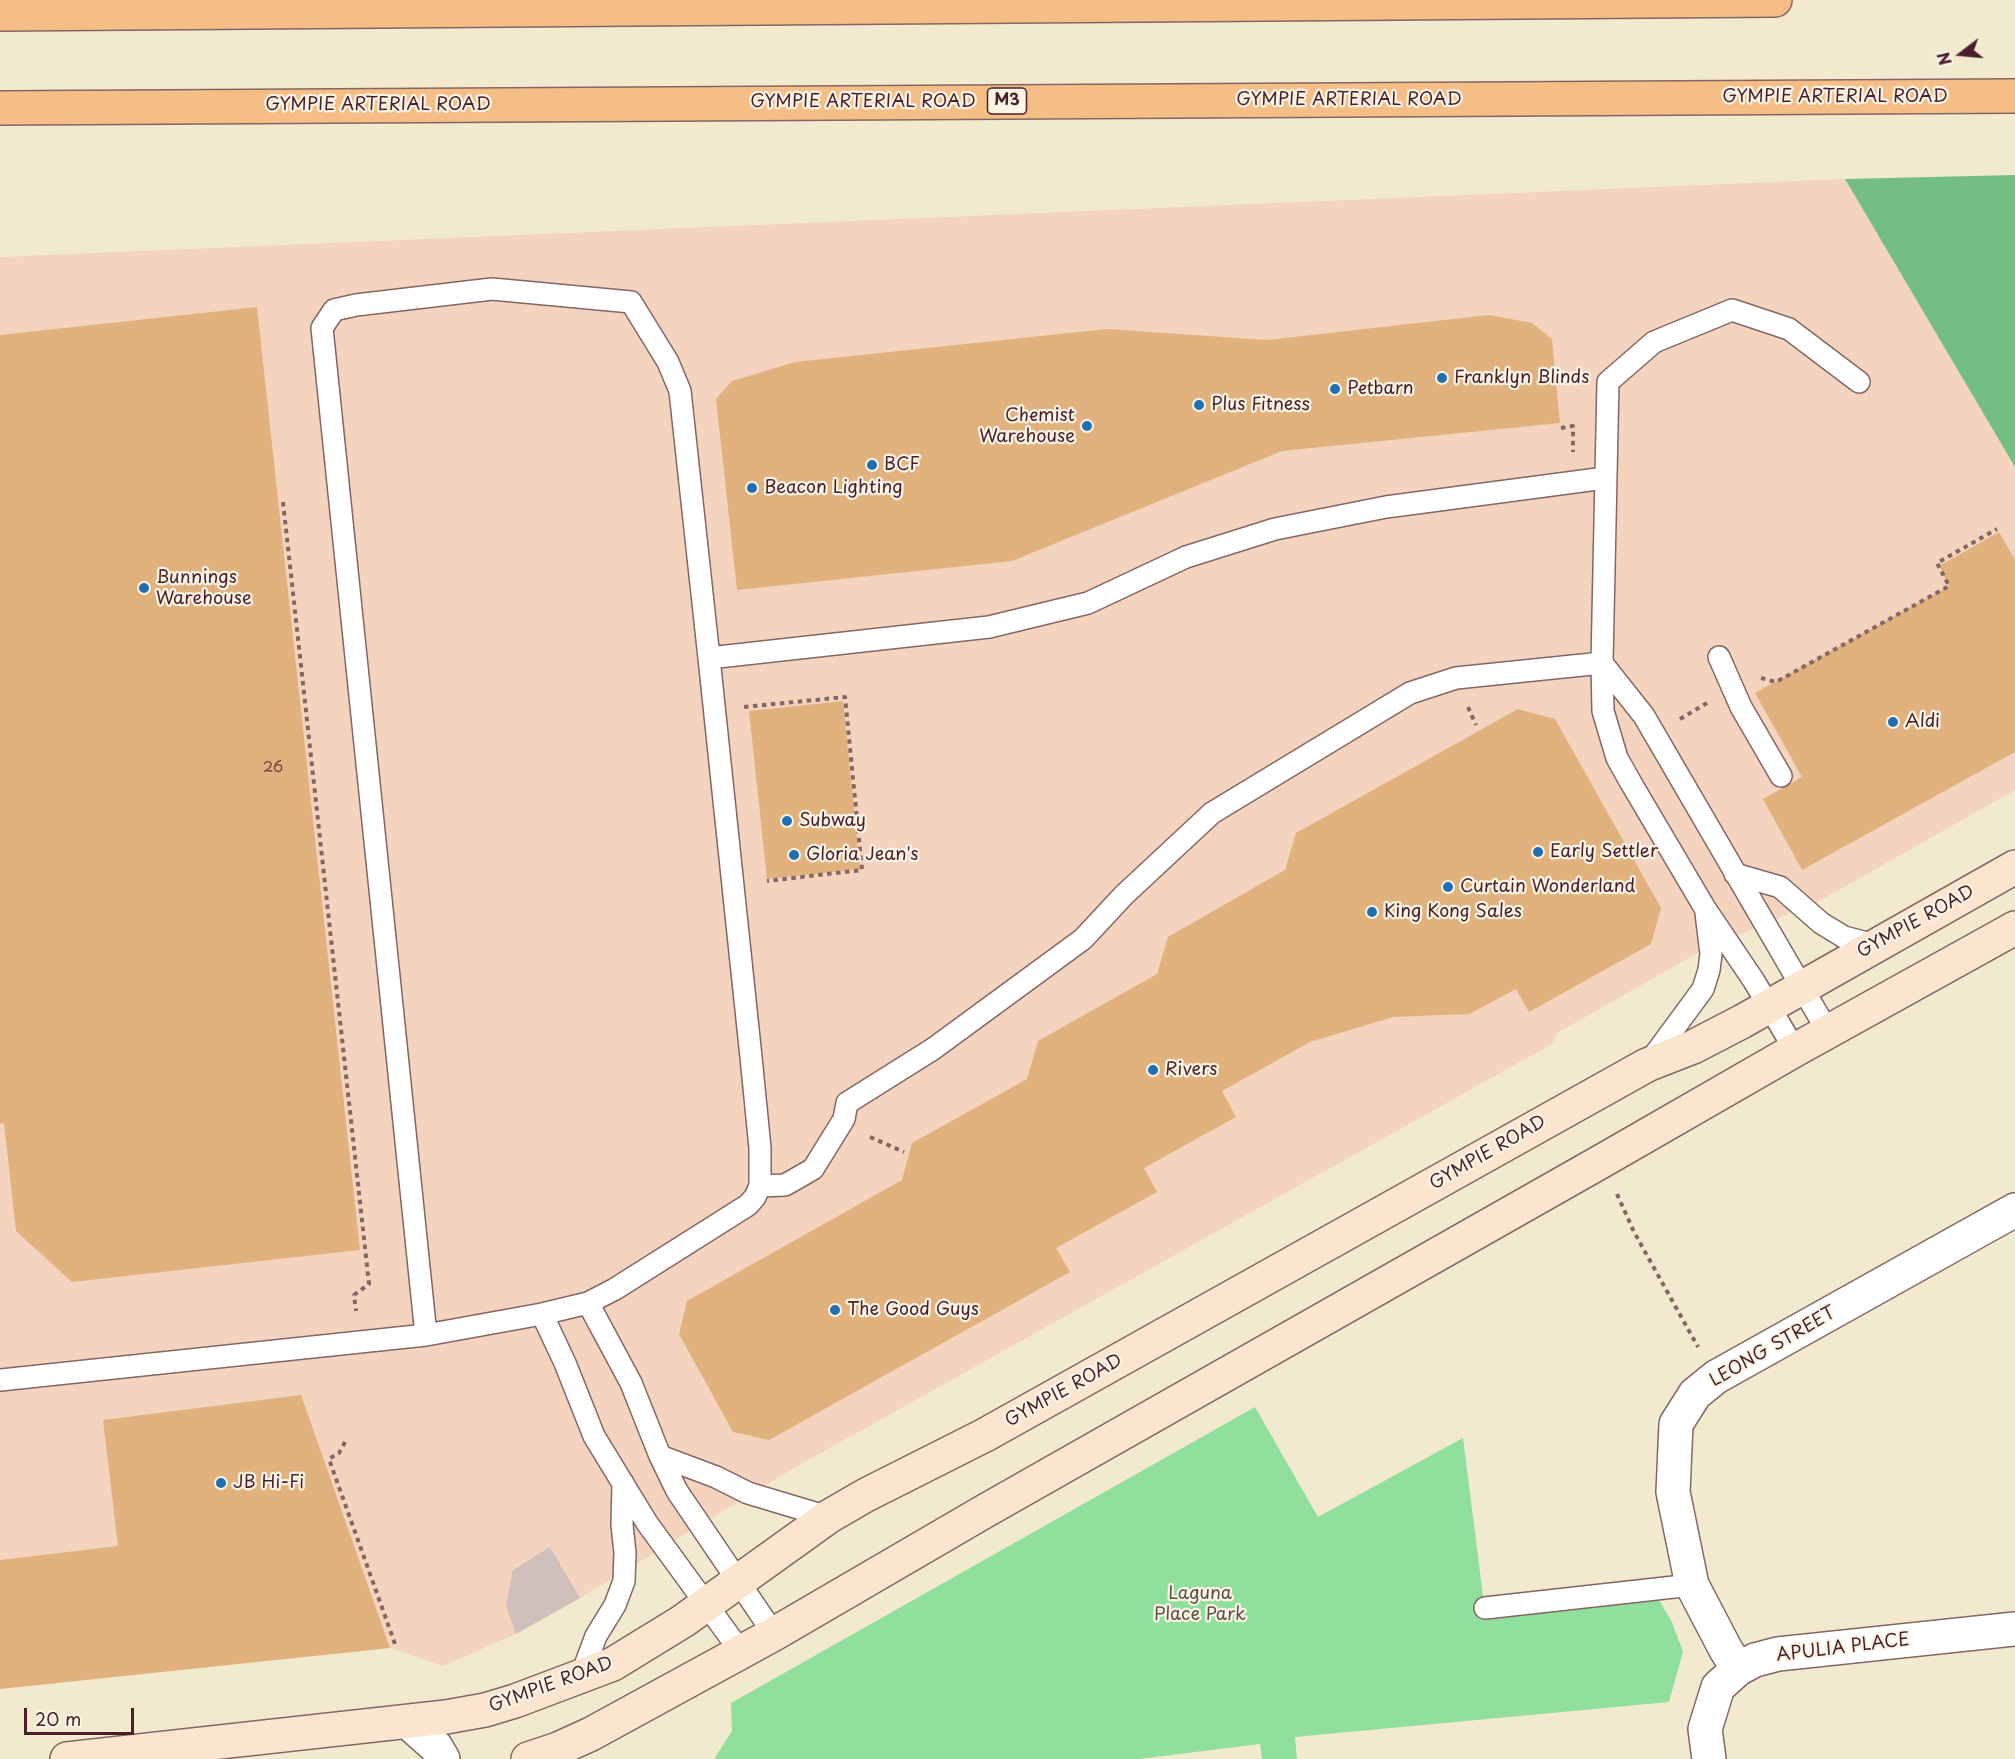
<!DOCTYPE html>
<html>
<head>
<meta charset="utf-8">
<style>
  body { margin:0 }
  #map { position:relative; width:2015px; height:1759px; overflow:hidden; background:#f1eacf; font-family:"Playpen Sans",sans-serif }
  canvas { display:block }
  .north { position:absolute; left:1931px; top:24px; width:60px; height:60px; -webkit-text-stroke:4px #fcf5e5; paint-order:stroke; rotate:254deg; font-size:16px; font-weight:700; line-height:24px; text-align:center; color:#4a1f2b }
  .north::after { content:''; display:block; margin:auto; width:21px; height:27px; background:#4a1f2b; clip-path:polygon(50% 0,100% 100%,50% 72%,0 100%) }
  .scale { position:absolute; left:24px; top:1708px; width:110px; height:27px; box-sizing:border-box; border:3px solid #4a1f2b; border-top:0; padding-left:8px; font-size:18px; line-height:21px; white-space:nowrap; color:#4a1f2b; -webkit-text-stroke:4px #fcf5e5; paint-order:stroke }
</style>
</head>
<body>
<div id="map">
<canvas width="2015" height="1759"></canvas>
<div class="north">N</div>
<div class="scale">20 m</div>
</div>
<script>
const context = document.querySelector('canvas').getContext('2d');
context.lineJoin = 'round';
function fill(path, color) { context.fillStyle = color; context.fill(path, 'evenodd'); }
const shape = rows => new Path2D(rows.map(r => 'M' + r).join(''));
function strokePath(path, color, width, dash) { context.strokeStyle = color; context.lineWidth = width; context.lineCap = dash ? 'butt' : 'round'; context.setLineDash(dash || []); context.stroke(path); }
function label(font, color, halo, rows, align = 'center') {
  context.font = font + ' "Playpen Sans",sans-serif'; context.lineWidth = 4.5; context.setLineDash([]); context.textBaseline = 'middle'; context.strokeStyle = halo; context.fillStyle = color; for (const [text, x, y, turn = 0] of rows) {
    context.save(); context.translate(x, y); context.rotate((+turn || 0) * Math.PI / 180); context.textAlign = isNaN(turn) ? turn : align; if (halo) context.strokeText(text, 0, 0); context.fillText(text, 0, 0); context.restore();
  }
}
const built = shape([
  [1845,179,2015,467,2015,790,1823,899,1703,950,1557,1033,1552,1044,794,1468,580,1598,516,1634,443,1666,390,1648,0,1689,0,257]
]);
const industrial = shape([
  [550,1547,580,1598,516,1634,506,1606,513,1570]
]);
const green = shape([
  [1255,1407,1318,1517,1463,1438,1483,1596,1646,1579,1672,1622,1683,1652,1669,1702,1295,1737,1297,1759,1262,1759,1260,1744,1139,1759,714,1759,732,1731,731,1703]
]);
const forest = shape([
  [2015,175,2015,467,1845,179]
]);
const building = shape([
  [257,307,360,1250,72,1282,16,1231,4,1123,0,1124,0,335],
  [1489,315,1532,323,1552,339,1560,423,1282,451,1012,561,737,590,716,399,732,381,795,362,1107,329,1267,340],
  [1999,532,2015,560,2015,752,1802,870,1763,799,1802,777,1755,693,1949,586,1939,566],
  [843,701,860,869,767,879,749,711],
  [1518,709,1555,719,1661,908,1651,944,1529,1012,1516,989,1469,1014,1393,1017,1310,1042,1222,1091,1236,1117,1144,1168,1157,1192,1056,1248,1070,1272,769,1440,733,1432,679,1334,687,1301,902,1180,912,1143,1027,1079,1038,1041,1157,974,1168,937,1285,870,1296,833],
  [301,1395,390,1648,0,1689,0,1560,118,1546,103,1420]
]);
const path = shape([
  [1561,428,1573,426,1573,452],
  [283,502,369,1284,354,1295,356,1311],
  [1761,678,1776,682,1949,586,1937,563,1997,529],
  [744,707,845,697,862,870,767,881],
  [1468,707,1476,725],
  [1680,719,1707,703],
  [870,1137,904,1152],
  [1617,1194,1634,1232,1698,1347],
  [345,1442,339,1453,329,1459,395,1644]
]);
const service = shape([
  [1719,657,1741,707,1781,776],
  [709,658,751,1057,760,1148,760,1186],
  [1602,663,1644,716,1828,1032],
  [1735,874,1780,887,1821,923,1844,937,1875,945],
  [1795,1050,1754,981,1706,910,1631,783,1617,758,1603,711,1602,663,1608,382,1654,342,1732,310,1789,329,1859,382],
  [1650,1061,1703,989,1709,970,1711,954,1706,913],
  [588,1303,631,1383,660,1456,677,1491,774,1634],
  [542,1314,565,1363,594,1436,647,1523,741,1652],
  [426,1335,322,328,334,310,356,305,492,289,631,302,668,362,680,391,709,658,989,627,1088,603,1186,557,1275,529,1386,507,1605,478],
  [0,1380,426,1335,542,1314,588,1303,615,1289,748,1205,755,1197,760,1186,785,1185,813,1169,844,1119,847,1103,933,1049,1083,939,1124,895,1212,813,1410,693,1456,678,1602,663],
  [660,1456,716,1477,748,1493,828,1517],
  [1485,1608,1692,1585],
  [580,1679,596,1636,615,1605,624,1581,625,1553,622,1525,623,1483]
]);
const minor = shape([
  [1738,1669,1726,1650,1692,1585,1673,1492,1676,1424,1695,1394,1716,1377,2015,1210],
  [408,1722,436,1747,443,1759],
  [1709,1759,1705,1729,1718,1687,1738,1669,1755,1660,1778,1654,2015,1629]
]);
const secondary = shape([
  [67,1759,446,1717,485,1710,515,1701,613,1664,683,1621,828,1517,866,1495,985,1435,1647,1065,1693,1047,1743,1021,2015,867],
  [528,1759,558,1749,591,1734,774,1634,985,1511,1602,1161,1795,1050,2015,928]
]);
const motorway = shape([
  [0,14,1775,0],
  [0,108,2015,96]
]);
const markers = [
  [1442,378,6,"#1f6fb2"],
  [1335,389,6,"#1f6fb2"],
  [1199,405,6,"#1f6fb2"],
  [1087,426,6,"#1f6fb2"],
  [872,465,6,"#1f6fb2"],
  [752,488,6,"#1f6fb2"],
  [144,588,6,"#1f6fb2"],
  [1893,722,6,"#1f6fb2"],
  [787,821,6,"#1f6fb2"],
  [1538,852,6,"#1f6fb2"],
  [794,855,6,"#1f6fb2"],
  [1448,887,6,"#1f6fb2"],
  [1372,912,6,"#1f6fb2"],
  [1153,1070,6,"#1f6fb2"],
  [835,1310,6,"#1f6fb2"],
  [221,1483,6,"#1f6fb2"]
];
const numberNames = [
  ["26",273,768]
];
const shields = [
  [1007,101,39]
];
const shieldNames = [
  ["M3",1007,101]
];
const streetNames = [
  ["GYMPIE ARTERIAL ROAD",1835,97],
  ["GYMPIE ARTERIAL ROAD",1349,100],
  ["GYMPIE ARTERIAL ROAD",863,102],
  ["GYMPIE ARTERIAL ROAD",378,105],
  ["GYMPIE ROAD",1916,922,-29],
  ["GYMPIE ROAD",1488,1153,-30],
  ["LEONG STREET",1773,1347,-30],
  ["GYMPIE ROAD",1064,1391,-29],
  ["APULIA PLACE",1843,1648,-7],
  ["GYMPIE ROAD",551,1685,-20]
];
const poiNames = [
  ["Franklyn Blinds",1454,378],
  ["Petbarn",1347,389],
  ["Plus Fitness",1211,405],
  ["Chemist",1075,416,"right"],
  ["Warehouse",1075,437,"right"],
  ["BCF",884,465],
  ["Beacon Lighting",764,488],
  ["Bunnings",156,578],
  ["Warehouse",156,599],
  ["Aldi",1905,722],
  ["Subway",799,821],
  ["Early Settler",1550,852],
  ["Gloria Jean's",806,855],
  ["Curtain Wonderland",1460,887],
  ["King Kong Sales",1384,912],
  ["Rivers",1165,1070],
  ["The Good Guys",847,1310],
  ["JB Hi-Fi",233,1483]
];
const parkNames = [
  ["Laguna",1200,1594],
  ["Place Park",1200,1615]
];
fill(built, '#f4d4bf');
fill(industrial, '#d0c0bb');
fill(green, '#91df9d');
fill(forest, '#74be84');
fill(building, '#e1b27d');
strokePath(service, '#846664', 24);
strokePath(minor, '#846664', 36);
strokePath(secondary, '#846664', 36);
strokePath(motorway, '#846664', 36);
strokePath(path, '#846664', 4, [4.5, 4.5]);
strokePath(service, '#fff', 21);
strokePath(minor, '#fff', 33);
strokePath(secondary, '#fbe5cf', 33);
strokePath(motorway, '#f6be87', 33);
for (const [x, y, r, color] of markers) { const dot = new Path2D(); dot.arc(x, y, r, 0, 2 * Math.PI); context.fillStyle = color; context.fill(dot); strokePath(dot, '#fcf5e5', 2); }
label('15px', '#704440', null, numberNames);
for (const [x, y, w] of shields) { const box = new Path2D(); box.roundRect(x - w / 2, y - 13, w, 26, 4.5); context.fillStyle = '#fcf5e5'; context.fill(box); strokePath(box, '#4a1f2b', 1.5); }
label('bold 16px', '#4a1f2b', null, shieldNames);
label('18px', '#4a1f2b', '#fcf5e5', streetNames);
label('18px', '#4a1f2b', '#fcf5e5', poiNames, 'left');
label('18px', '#5c4f48', '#fcf5e5', parkNames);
</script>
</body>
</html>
